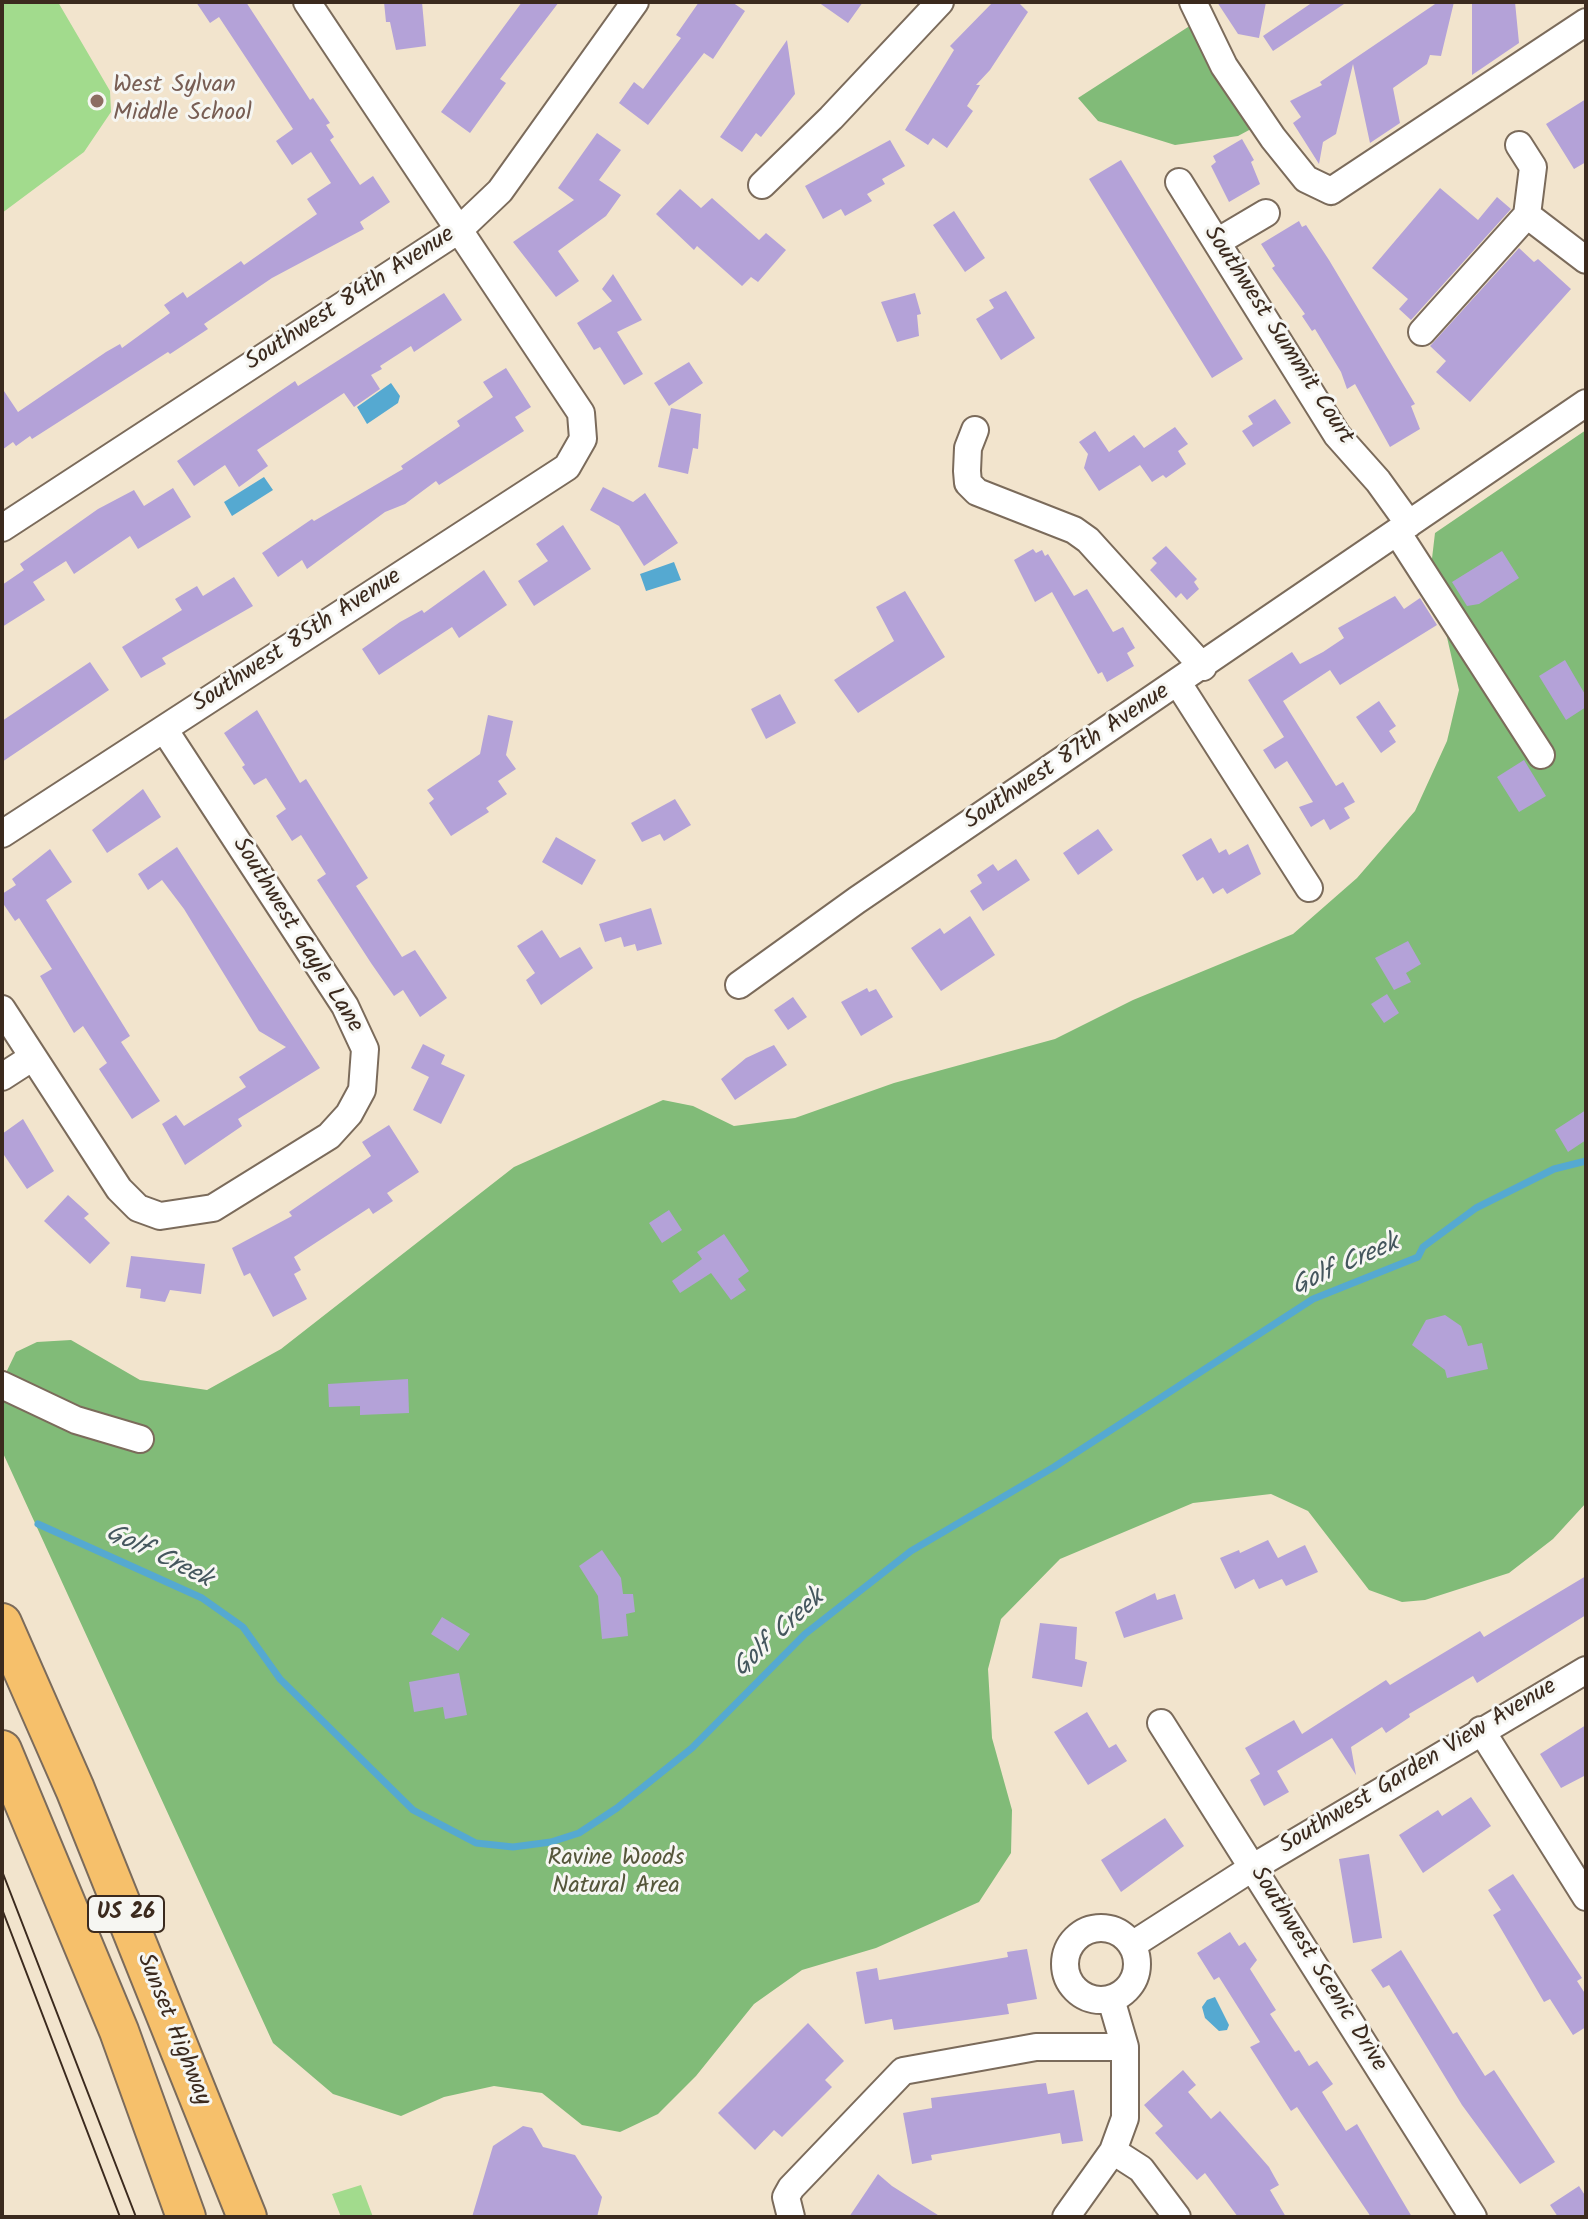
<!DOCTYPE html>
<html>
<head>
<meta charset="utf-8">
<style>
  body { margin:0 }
  #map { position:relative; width:1588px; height:2219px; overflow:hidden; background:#f2e4cd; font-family:Kalam,sans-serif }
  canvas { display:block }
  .frame { position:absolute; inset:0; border:4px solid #3b2a1e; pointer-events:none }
</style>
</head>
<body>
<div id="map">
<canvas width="1588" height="2219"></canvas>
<div class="frame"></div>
</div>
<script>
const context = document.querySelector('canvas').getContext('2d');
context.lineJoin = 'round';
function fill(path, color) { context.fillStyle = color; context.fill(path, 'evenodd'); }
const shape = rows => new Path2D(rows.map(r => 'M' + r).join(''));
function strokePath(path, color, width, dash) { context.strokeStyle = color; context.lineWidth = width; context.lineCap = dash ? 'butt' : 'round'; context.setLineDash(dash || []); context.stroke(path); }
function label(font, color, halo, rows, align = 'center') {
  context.font = font + ' Kalam,sans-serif'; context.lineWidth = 6; context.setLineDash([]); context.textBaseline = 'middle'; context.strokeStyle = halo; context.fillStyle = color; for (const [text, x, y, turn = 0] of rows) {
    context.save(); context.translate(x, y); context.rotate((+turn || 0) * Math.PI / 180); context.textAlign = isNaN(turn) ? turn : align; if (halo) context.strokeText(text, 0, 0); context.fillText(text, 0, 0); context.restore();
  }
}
const green = shape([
  [2,2,58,2,110,91,111,112,84,152,2,213],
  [361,2185,373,2217,341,2217,332,2194]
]);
const forest = shape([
  [1202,18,1264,122,1238,136,1175,145,1098,121,1078,98],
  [1586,430,1586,1503,1553,1539,1509,1573,1425,1600,1402,1602,1369,1590,1308,1511,1271,1494,1193,1503,1060,1559,1001,1619,988,1669,992,1738,1012,1810,1011,1853,979,1902,876,1948,802,1970,754,2004,696,2076,658,2114,620,2132,582,2125,542,2093,494,2086,444,2097,401,2116,333,2094,273,2043,2,1451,2,1381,16,1352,37,1342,71,1340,140,1380,207,1390,281,1349,514,1167,663,1100,693,1106,734,1126,795,1118,894,1083,1055,1039,1133,1000,1293,934,1357,878,1415,811,1447,741,1459,690,1431,567,1435,533]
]);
const water = shape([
  [391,383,400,396,398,403,367,424,357,407],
  [264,477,273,490,232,516,224,502],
  [674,562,681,580,646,591,640,574],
  [1215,1997,1229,2025,1227,2030,1219,2031,1205,2018,1202,2007,1207,2000]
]);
const stream = shape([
  [38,1524,202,1598,243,1627,280,1679,413,1810,476,1843,513,1847,551,1842,579,1833,617,1808,692,1748,805,1634,911,1551,1054,1467,1313,1299,1418,1257,1423,1247,1476,1208,1554,1169,1586,1161]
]);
const building = shape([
  [196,2,246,2,310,100,313,98,330,123,326,125,334,137,330,140,360,185,373,176,390,202,360,222,364,229,272,278,204,324,208,329,170,354,168,352,32,439,30,436,16,446,13,442,2,450,2,388,18,412,106,352,120,344,122,348,170,313,164,305,183,292,187,298,241,261,244,265,317,214,307,199,331,183,311,152,292,165,276,141,293,129,219,17,210,23],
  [384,2,422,2,426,46,396,50,390,22,386,22],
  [522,2,559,2,500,79,506,83,470,133,441,112],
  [699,2,732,2,745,11,713,59,704,53,648,125,619,103,634,82,643,89,681,38,676,35],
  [818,2,863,2,848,23],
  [993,2,1018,2,1028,12,990,70,976,85,980,85,967,106,973,111,947,148,933,138,928,145,905,130,954,50,950,46],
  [1217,2,1266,2,1259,38,1238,34],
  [1313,2,1347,2,1273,51,1263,36],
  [1438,2,1454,2,1441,56,1430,55,1427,64,1393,88,1400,123,1370,143,1353,64,1336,134,1323,142,1319,164,1293,123,1301,117,1290,101,1322,85,1320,82],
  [1472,2,1515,2,1519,43,1472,75],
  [787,40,795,94,761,137,756,133,742,152,720,137],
  [1586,99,1586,162,1574,169,1546,124],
  [597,133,621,150,599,180,621,195,606,216,558,251,579,281,556,297,513,242,574,200,558,188],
  [1242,139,1254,160,1251,162,1260,184,1229,202,1211,166,1216,162,1213,156],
  [890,140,905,166,882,179,885,184,867,194,872,201,845,216,841,209,823,219,805,186],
  [1121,160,1243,359,1212,378,1089,179],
  [1440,188,1478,220,1497,197,1511,209,1411,320,1399,309,1408,299,1372,268],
  [680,189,701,208,712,198,759,240,766,233,786,250,758,282,751,277,742,286,697,246,694,250,656,214],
  [954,211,985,258,965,272,933,225],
  [1299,221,1302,227,1306,225,1329,260,1415,404,1411,406,1420,429,1390,447,1355,384,1347,389,1341,372,1315,329,1312,331,1302,316,1305,314,1272,268,1275,266,1261,244],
  [1519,248,1534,262,1538,259,1571,289,1470,402,1436,372,1446,361,1430,346],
  [613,274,642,320,617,332,643,374,624,385,600,347,594,350,577,323,612,301,602,289],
  [1006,291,1035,338,1001,360,976,319,994,308,989,300],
  [444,293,462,320,414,352,411,346,380,366,382,369,371,375,380,389,354,407,344,393,257,450,268,466,239,487,225,465,194,486,177,461,295,381,298,386],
  [915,293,921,314,917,315,919,336,897,342,881,302],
  [689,362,703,383,669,406,654,383],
  [506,368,531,407,515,417,524,431,439,485,436,481,405,504,385,512,307,569,302,560,278,577,262,553,312,519,314,521,403,469,401,466,460,426,457,421,493,397,483,382],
  [1275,399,1291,423,1253,447,1242,431,1253,424,1248,416],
  [671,408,701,414,698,449,693,448,688,474,658,467],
  [1175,427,1188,444,1178,451,1186,464,1166,478,1163,475,1152,482,1140,465,1099,491,1084,468,1088,454,1079,442,1095,431,1109,452,1134,435,1144,448],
  [603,487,633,502,645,493,678,543,644,566,619,526,590,510],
  [173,488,191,517,138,549,130,536,74,574,66,561,33,582,45,600,2,627,2,585,24,570,20,564,98,509,134,490,144,506],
  [563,525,591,569,534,606,518,581,548,561,536,544],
  [1166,546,1197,579,1194,582,1199,589,1187,600,1181,593,1176,598,1150,570,1157,563,1152,558],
  [1033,549,1036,553,1042,550,1045,556,1048,554,1074,596,1087,589,1113,632,1123,627,1135,648,1127,653,1134,666,1107,682,1102,672,1098,674,1052,592,1035,602,1014,560],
  [1502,551,1519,578,1479,604,1467,606,1452,582],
  [484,570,507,605,459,638,452,627,379,675,362,649,400,622,422,610,424,613],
  [234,577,253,606,162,658,166,664,141,678,122,647,182,610,175,599,197,586,203,596],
  [905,591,945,657,858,713,834,680,894,641,876,607],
  [1395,596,1404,609,1420,598,1437,625,1340,685,1330,670,1283,701,1336,786,1343,782,1355,802,1344,808,1350,818,1330,830,1324,819,1311,827,1299,807,1313,802,1287,761,1275,769,1263,750,1284,737,1248,680,1292,652,1300,664,1323,652,1344,638,1338,628],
  [1565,660,1586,696,1586,707,1566,720,1539,676],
  [90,662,109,690,2,762,2,721],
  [780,694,796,723,766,739,751,709],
  [1379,701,1396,726,1389,731,1396,742,1381,753,1356,717],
  [257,710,300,783,306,779,368,878,356,886,402,957,415,950,447,998,420,1017,403,990,394,996,371,963,317,880,326,874,301,835,292,841,276,816,286,809,266,778,254,785,242,767,245,765,224,733],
  [488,715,513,721,506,755,516,769,498,781,507,794,486,808,489,812,451,836,429,803,434,799,427,790,480,754],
  [1524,760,1546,796,1519,812,1497,777],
  [143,789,161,817,107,853,92,830],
  [675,799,691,825,664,841,660,834,642,842,631,823],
  [1098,829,1113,850,1078,875,1063,853],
  [556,837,596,860,582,885,542,862],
  [1211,838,1219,853,1226,849,1229,855,1248,844,1261,874,1227,894,1223,888,1213,894,1203,877,1197,881,1182,855],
  [177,847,320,1068,238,1119,242,1126,185,1165,162,1124,176,1115,184,1126,246,1087,239,1077,286,1047,259,1031,184,909,162,880,148,890,138,874],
  [50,849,72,882,46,900,130,1036,121,1042,160,1101,132,1119,99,1069,107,1063,83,1026,74,1033,40,976,52,969,19,918,15,921,2,902,2,894,16,885,12,879],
  [1016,859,1030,880,983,911,970,891,982,883,977,875,993,864,998,871],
  [651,908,662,944,637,951,635,944,624,947,621,937,605,942,599,924],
  [970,916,995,955,941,991,911,948,940,928,944,934],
  [542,930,560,958,580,947,593,968,541,1005,526,980,535,973,517,946],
  [1408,941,1421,964,1406,973,1411,982,1394,990,1375,958],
  [867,988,869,992,876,989,893,1017,861,1036,841,1002],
  [1387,994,1399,1013,1384,1023,1371,1004],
  [793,997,807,1017,788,1030,774,1010],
  [423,1044,445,1055,441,1064,465,1075,441,1124,413,1110,429,1077,411,1068],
  [774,1045,787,1065,735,1100,721,1079,746,1058],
  [1586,1110,1586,1140,1568,1152,1555,1130],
  [23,1119,54,1171,27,1189,2,1152,2,1134],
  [389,1125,419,1172,387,1193,393,1201,373,1214,369,1208,294,1257,301,1270,294,1274,307,1299,273,1317,250,1273,244,1276,232,1248,292,1216,289,1212,371,1156,362,1142],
  [68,1195,89,1214,84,1218,110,1243,90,1264,44,1221],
  [669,1210,682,1230,662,1243,649,1223],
  [724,1234,749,1271,738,1279,746,1290,731,1300,711,1273,680,1293,672,1281,702,1259,697,1252],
  [131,1256,205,1264,201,1294,170,1290,165,1302,140,1298,141,1289,126,1287],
  [1445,1315,1461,1326,1468,1346,1482,1343,1488,1369,1447,1378,1445,1370,1412,1345,1426,1320],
  [408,1379,409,1413,360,1415,360,1406,329,1407,328,1384],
  [1268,1540,1278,1558,1305,1545,1318,1572,1286,1586,1282,1579,1259,1589,1254,1579,1235,1589,1220,1558,1239,1550,1240,1553],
  [602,1550,621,1578,623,1594,633,1594,635,1612,626,1614,628,1636,602,1639,598,1596,579,1566],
  [1586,1576,1586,1615,1477,1683,1473,1676,1409,1714,1410,1717,1386,1733,1382,1727,1351,1747,1356,1775,1332,1738,1277,1771,1289,1792,1264,1806,1250,1780,1260,1774,1245,1748,1294,1720,1302,1734,1386,1680,1390,1685,1480,1631,1484,1637],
  [1155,1593,1157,1600,1175,1594,1183,1619,1124,1638,1115,1612],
  [442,1617,470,1634,458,1651,431,1634],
  [1040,1623,1077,1627,1075,1659,1087,1662,1082,1687,1032,1678],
  [459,1673,467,1715,445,1719,443,1707,414,1712,409,1682],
  [1087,1712,1109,1748,1116,1744,1127,1761,1088,1785,1054,1732],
  [1586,1725,1586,1775,1561,1788,1540,1754],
  [1471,1797,1491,1826,1423,1873,1399,1835,1438,1810,1442,1816],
  [1165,1818,1184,1846,1121,1892,1101,1860],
  [1369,1854,1382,1938,1353,1943,1339,1859],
  [1513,1874,1582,1978,1577,1981,1586,1995,1586,2027,1573,2035,1550,1999,1544,2002,1493,1915,1501,1910,1488,1890],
  [1230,1932,1239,1946,1245,1942,1257,1960,1250,1969,1276,2010,1270,2014,1295,2052,1299,2050,1309,2066,1317,2061,1333,2084,1322,2092,1346,2131,1357,2124,1412,2217,1371,2217,1297,2107,1291,2111,1250,2047,1260,2042,1219,1977,1214,1980,1197,1953],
  [1027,1949,1037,1999,1007,2004,1009,2014,894,2030,892,2019,865,2024,856,1972,877,1968,879,1980,1008,1957,1007,1952],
  [1401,1950,1453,2034,1457,2032,1485,2076,1494,2070,1555,2162,1520,2184,1462,2105,1389,1985,1383,1988,1371,1970],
  [808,2023,844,2061,825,2080,832,2087,782,2137,774,2130,755,2150,718,2113],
  [1183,2070,1196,2085,1188,2092,1211,2119,1220,2111,1269,2167,1279,2185,1270,2190,1286,2217,1238,2217,1205,2173,1197,2180,1155,2133,1163,2126,1144,2105],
  [1046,2083,1048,2094,1074,2090,1083,2141,1062,2144,1060,2133,931,2155,932,2160,912,2164,903,2113,932,2108,931,2098],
  [523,2126,532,2128,543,2147,575,2155,602,2197,597,2217,472,2217,493,2146],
  [878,2174,892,2186,941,2217,849,2217],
  [1579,2186,1586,2197,1586,2217,1558,2217,1550,2205]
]);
const minor = shape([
  [1193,2,1224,66,1273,138,1306,179,1331,191,1586,22],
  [1519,145,1533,167,1527,215],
  [1179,182,1337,435,1378,481,1409,524],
  [762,185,831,118,940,2],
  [1217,242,1266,213],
  [1422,332,1527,215,1586,260],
  [975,430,968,448,967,471,968,483,977,492,1074,530,1088,540,1203,667],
  [2,528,460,229,500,191,635,2],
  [1397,532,1541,755],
  [1178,683,1309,888],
  [2,834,567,467,583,439,581,413,307,2],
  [739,985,857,900,1586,403],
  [2,1009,119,1189,138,1208,160,1216,213,1208,329,1136,349,1114,362,1090,365,1049,345,1006,164,729],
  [2,1077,33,1057],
  [2,1385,76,1420,140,1439],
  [1161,1723,1473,2217],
  [1481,1730,1586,1897],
  '1065 1964a36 36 0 1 1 72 0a36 36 0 1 1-72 0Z',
  [1132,1945,1252,1868,1586,1670],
  [1113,2151,1141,2169,1177,2217],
  [791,2217,786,2197,791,2188,903,2071,1036,2047,1125,2047],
  [1066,2217,1113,2151,1125,2118,1125,2047,1111,1999]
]);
const highway = shape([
  [2,1623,75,1789,247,2217],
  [2,1750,119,2031,186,2217]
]);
const tram = shape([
  [2,1871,136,2217],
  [2,1909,120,2217]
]);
const markers = [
  [97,101,8,"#8d6e63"]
];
const shields = [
  [126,1914,76]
];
const shieldNames = [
  ["US 26",126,1914]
];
const educationNames = [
  ["West Sylvan",113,87],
  ["Middle School",113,115]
];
const streetNames = [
  ["Southwest 84th Avenue",351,300,-33],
  ["Southwest Summit Court",1277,336,57],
  ["Southwest 85th Avenue",298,642,-33],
  ["Southwest 87th Avenue",1068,758,-34],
  ["Southwest Gayle Lane",296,936,58],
  ["Southwest Garden View Avenue",1419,1768,-31],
  ["Southwest Scenic Drive",1317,1970,58],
  ["Sunset Highway",172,2030,68]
];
const parkNames = [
  ["Ravine Woods",616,1860],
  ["Natural Area",616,1888]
];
const waterNames = [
  ["Golf Creek",1346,1267,-24],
  ["Golf Creek",158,1558,26],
  ["Golf Creek",780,1635,-43]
];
fill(green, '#a2db8d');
fill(forest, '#81bb78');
fill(water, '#55a9d1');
strokePath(stream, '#55a9d1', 7);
fill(building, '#b4a2d8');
strokePath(minor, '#7b6b5b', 30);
strokePath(highway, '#7b6b5b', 42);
strokePath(minor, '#fff', 26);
strokePath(highway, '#f6c06b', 38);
strokePath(tram, '#3b2a1e', 2);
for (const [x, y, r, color] of markers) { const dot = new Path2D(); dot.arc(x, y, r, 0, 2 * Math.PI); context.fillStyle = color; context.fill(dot); strokePath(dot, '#f6f6f2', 3); }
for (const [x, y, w] of shields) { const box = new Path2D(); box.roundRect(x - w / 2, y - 18, w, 36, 6); context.fillStyle = '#f6f6f2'; context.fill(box); strokePath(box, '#3b2a1e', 2); }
label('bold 22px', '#3b2a1e', null, shieldNames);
label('24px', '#785e54', '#f6f6f2', educationNames, 'left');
label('24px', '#3b2a1e', '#f6f6f2', streetNames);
label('24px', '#55563a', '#f6f6f2', parkNames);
label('italic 26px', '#44565d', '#f6f6f2', waterNames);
</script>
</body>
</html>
